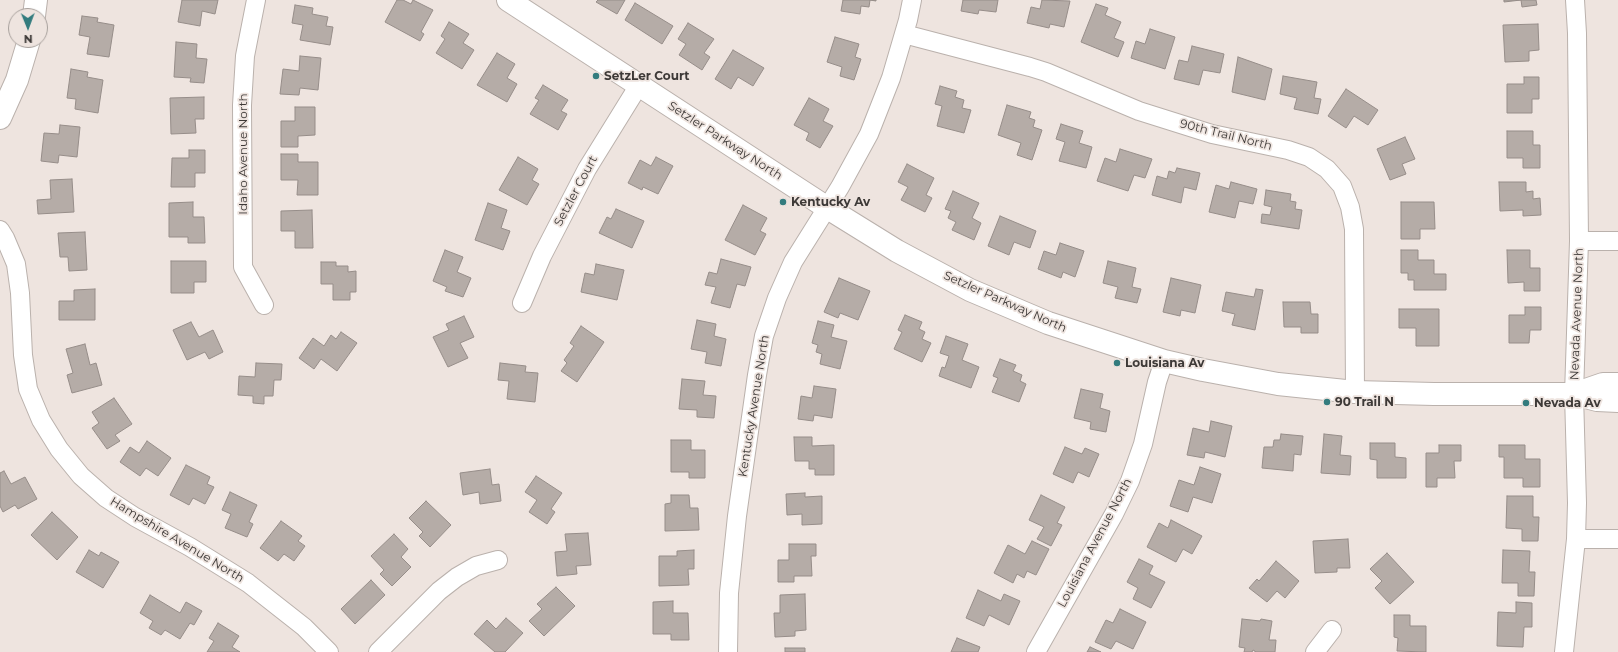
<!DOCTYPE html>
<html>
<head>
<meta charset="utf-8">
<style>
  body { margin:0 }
  #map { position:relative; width:1618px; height:652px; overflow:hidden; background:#eee4df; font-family:Montserrat,sans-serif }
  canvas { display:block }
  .north { position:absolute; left:8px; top:8px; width:40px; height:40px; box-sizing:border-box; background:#eee4df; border:1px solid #a7a09c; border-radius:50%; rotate:179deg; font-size:11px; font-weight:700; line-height:16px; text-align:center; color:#3d3937 }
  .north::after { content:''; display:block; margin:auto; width:14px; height:18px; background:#337c7e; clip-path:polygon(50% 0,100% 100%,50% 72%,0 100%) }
</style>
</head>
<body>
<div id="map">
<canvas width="1618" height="652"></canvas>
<div class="north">N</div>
</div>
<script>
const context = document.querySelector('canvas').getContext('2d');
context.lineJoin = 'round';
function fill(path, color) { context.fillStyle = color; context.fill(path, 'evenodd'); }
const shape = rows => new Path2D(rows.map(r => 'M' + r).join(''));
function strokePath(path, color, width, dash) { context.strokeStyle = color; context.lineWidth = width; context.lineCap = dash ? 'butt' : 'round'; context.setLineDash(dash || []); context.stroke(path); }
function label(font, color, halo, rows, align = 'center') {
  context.font = font + ' Montserrat,sans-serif'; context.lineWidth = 3.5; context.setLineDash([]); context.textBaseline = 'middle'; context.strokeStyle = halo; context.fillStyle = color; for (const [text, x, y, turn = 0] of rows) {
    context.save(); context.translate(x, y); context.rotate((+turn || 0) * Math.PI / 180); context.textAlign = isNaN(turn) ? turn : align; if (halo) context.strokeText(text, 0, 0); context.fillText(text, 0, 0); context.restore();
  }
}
const building = shape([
  [182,0,218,0,215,14,202,11,200,26,178,22,182,0],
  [397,0,403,0,411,4,413,0,433,10,421,32,424,34,420,41,385,22,397,0],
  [598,0,625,0,617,14,596,2,598,0],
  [843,0,876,0,876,1,870,0,869,7,861,6,860,14,841,11,843,0],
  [963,0,998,0,996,12,979,10,978,14,961,11,963,0],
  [1042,0,1070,1,1064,27,1050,24,1049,28,1027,23,1031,7,1040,9,1042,0],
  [1504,0,1536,0,1537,5,1522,7,1521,0,1504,2,1504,0],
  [635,3,673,26,662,44,625,20,635,3],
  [1096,4,1108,8,1105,15,1121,22,1114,38,1124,42,1118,57,1081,42,1096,4],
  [295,5,313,8,312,14,328,17,326,26,333,27,330,45,300,40,303,25,292,23,295,5],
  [82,16,98,18,97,22,114,25,109,57,87,54,90,37,79,35,82,16],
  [449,22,469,34,463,43,474,50,462,69,436,53,445,39,441,36,449,22],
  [688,23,714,39,704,53,710,57,702,70,679,55,686,44,678,39,688,23],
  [1538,24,1539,50,1529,51,1529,61,1505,62,1503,25,1538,24],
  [1150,29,1175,37,1165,69,1131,58,1136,41,1145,44,1150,29],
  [835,37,859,44,855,57,861,59,854,80,840,76,842,67,827,62,835,37],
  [176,42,197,44,196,58,207,59,204,83,190,82,191,78,174,77,176,42],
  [1192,46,1224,54,1220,73,1203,70,1199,85,1174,79,1179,60,1188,62,1192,46],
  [733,50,764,68,753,86,738,77,731,89,715,79,733,50],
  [497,53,515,64,507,78,517,84,507,102,477,85,497,53],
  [300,56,321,58,318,90,300,88,299,95,280,94,283,69,299,71,300,56],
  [1238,57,1272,69,1265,100,1232,92,1238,57],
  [71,69,88,72,87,77,103,80,98,113,75,109,76,99,67,98,71,69],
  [1283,76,1317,82,1314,98,1321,99,1318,114,1294,109,1297,98,1280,94,1283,76],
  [1524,77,1539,77,1539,99,1532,99,1532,113,1507,113,1507,84,1524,84,1524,77],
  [543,85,568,100,561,111,567,114,558,130,530,114,539,100,535,98,543,85],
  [940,86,957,91,955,97,964,100,962,108,971,110,964,133,937,126,942,106,935,104,940,86],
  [1346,89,1378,110,1368,125,1354,116,1346,128,1328,116,1346,89],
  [204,97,204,119,195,119,196,133,171,134,170,98,204,97],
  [809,98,829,109,823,121,833,126,820,148,806,140,809,133,794,125,809,98],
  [1007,105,1031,112,1029,118,1035,120,1033,127,1042,130,1032,160,1017,155,1021,143,998,135,1007,105],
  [295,107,315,107,315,135,298,136,298,147,281,147,281,121,295,121,295,107],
  [1061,124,1083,131,1079,143,1092,147,1086,168,1059,161,1065,142,1056,139,1061,124],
  [60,125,80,127,77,157,59,155,58,163,41,161,44,133,59,134,60,125],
  [1507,131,1533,131,1533,145,1540,145,1540,168,1523,168,1523,158,1507,158,1507,131],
  [1405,137,1415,159,1402,164,1406,174,1390,180,1377,149,1405,137],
  [1120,149,1152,159,1145,178,1134,175,1128,191,1097,181,1105,158,1116,162,1120,149],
  [189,150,205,150,205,173,195,173,195,187,171,187,172,158,189,158,189,150],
  [281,154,298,154,298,162,318,162,318,195,297,195,298,180,281,180,281,154],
  [518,157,538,169,532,180,539,184,527,205,499,190,518,157],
  [656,157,673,166,658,194,643,187,642,190,628,183,640,160,651,166,656,157],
  [907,164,934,178,926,195,932,198,925,212,901,200,908,187,898,182,907,164],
  [1177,168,1200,173,1196,190,1184,187,1181,203,1152,195,1157,176,1167,179,1169,171,1175,173,1177,168],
  [72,179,74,212,38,214,37,200,51,199,50,180,72,179],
  [1231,182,1257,189,1253,204,1239,201,1235,218,1209,212,1216,185,1229,189,1231,182],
  [1499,182,1526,182,1526,192,1533,191,1533,199,1540,198,1541,215,1523,216,1523,210,1500,211,1499,182],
  [1266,190,1291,194,1290,201,1296,202,1295,209,1302,210,1299,229,1261,223,1262,214,1270,215,1272,207,1264,205,1266,190],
  [953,191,979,203,972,218,981,223,974,240,952,230,956,222,948,218,951,211,945,209,953,191],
  [193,202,193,217,204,217,205,243,188,243,188,237,169,237,169,203,193,202],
  [1401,202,1434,202,1435,229,1420,229,1420,239,1401,239,1401,202],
  [488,203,507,210,501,228,510,231,503,250,475,240,488,203],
  [743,205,767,218,760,231,766,234,755,255,725,240,743,205],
  [616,209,644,221,632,248,599,233,607,217,611,219,616,209],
  [312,210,313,248,295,248,295,231,281,231,281,211,312,210],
  [1000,216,1036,231,1030,248,1014,242,1009,255,988,246,1000,216],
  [85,232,87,270,69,271,68,257,60,257,58,233,85,232],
  [1060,243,1084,251,1075,277,1063,272,1061,278,1038,269,1044,251,1056,255,1060,243],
  [445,250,463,257,457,272,471,278,463,297,445,291,447,287,433,281,445,250],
  [1401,250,1418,250,1418,260,1434,260,1434,274,1446,274,1446,290,1414,290,1414,280,1408,280,1408,273,1401,273,1401,250],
  [1507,250,1530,250,1530,268,1540,268,1540,291,1524,291,1524,282,1508,283,1507,250],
  [721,259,751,267,745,286,737,284,730,308,711,303,716,287,705,285,709,272,717,274,721,259],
  [171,261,206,261,206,282,194,282,194,293,171,293,171,261],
  [1108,261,1136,268,1132,287,1141,289,1137,303,1115,298,1118,287,1103,283,1108,261],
  [321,262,336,262,336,266,348,266,348,272,356,271,356,292,350,292,350,300,333,300,333,284,321,284,321,262],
  [596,264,624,270,617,300,581,292,585,273,594,275,596,264],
  [839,278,870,291,858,320,840,313,838,318,824,312,839,278],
  [1171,278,1201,285,1195,313,1181,310,1180,316,1163,312,1171,278],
  [95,289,95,320,59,320,59,301,74,301,74,290,95,289],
  [1256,289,1263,290,1255,330,1232,325,1235,314,1222,311,1226,292,1254,297,1256,289],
  [1283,302,1310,302,1311,314,1318,314,1318,333,1301,333,1301,327,1284,327,1283,302],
  [1525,307,1541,307,1541,330,1530,330,1529,343,1509,343,1509,315,1525,315,1525,307],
  [1399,309,1439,309,1439,346,1416,346,1416,328,1399,328,1399,309],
  [905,315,922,322,919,329,925,332,922,339,931,343,922,362,894,349,902,332,898,330,905,315],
  [464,316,474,337,460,343,468,358,448,367,433,337,449,330,446,324,464,316],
  [697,320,716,324,714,336,726,339,721,366,705,363,707,352,691,349,697,320],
  [818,321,834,325,831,337,847,341,840,369,820,364,822,354,816,352,818,345,812,343,818,321],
  [191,322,199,337,213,330,223,352,209,359,205,352,187,360,173,330,191,322],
  [581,326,604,342,577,382,561,371,567,363,564,360,574,346,570,343,581,326],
  [341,332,357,343,337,371,321,359,314,369,299,358,313,338,324,346,331,335,336,339,341,332],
  [946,336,968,344,962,360,979,367,971,388,939,376,942,367,945,368,949,356,940,353,946,336],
  [85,344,90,365,96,363,102,385,72,393,67,375,73,373,66,349,85,344],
  [1000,359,1016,365,1013,371,1022,375,1020,381,1026,384,1019,402,992,392,998,378,993,376,1000,359],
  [256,363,282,364,281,380,274,380,273,396,264,396,264,404,253,403,253,396,238,395,239,376,255,377,256,363],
  [500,363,526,366,525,372,538,373,535,402,507,399,509,381,498,380,500,363],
  [682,379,705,381,703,395,716,396,714,418,697,417,697,410,679,409,682,379],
  [814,386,836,389,832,418,814,415,813,421,798,419,801,396,812,398,814,386],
  [1081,389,1103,394,1100,408,1110,411,1106,432,1090,429,1091,422,1074,418,1081,389],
  [114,398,132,424,115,435,120,441,107,449,92,428,99,423,92,412,114,398],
  [1211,421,1232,426,1225,457,1205,452,1204,458,1187,455,1193,428,1209,432,1211,421],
  [1281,434,1303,436,1301,455,1294,454,1293,471,1262,468,1264,447,1273,447,1274,440,1280,440,1281,434],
  [1324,434,1342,436,1340,455,1351,456,1350,475,1321,473,1324,434],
  [794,437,812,437,812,446,834,445,834,475,815,475,815,469,809,469,809,461,795,461,794,437],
  [671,440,691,440,691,450,705,450,705,478,689,478,689,472,671,472,671,440],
  [147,441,171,458,158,476,146,468,140,476,120,462,130,447,139,453,147,441],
  [1370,443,1395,443,1395,457,1406,458,1406,478,1377,478,1377,460,1370,459,1370,443],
  [1439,445,1461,445,1461,461,1454,461,1455,478,1437,478,1437,487,1426,487,1426,453,1439,453,1439,445],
  [1499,445,1525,445,1525,459,1540,459,1540,487,1523,487,1523,478,1504,478,1504,457,1499,457,1499,445],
  [1065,447,1082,454,1085,448,1099,454,1089,477,1078,472,1073,483,1053,474,1065,447],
  [186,465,210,477,207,484,214,487,205,504,193,498,189,505,170,495,186,465],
  [1200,467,1221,474,1212,503,1193,497,1188,512,1170,506,1179,480,1194,485,1200,467],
  [490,469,492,485,499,484,501,501,480,504,479,492,463,495,460,473,490,469],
  [4,471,11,484,25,477,37,499,18,509,15,505,3,512,0,506,0,473,4,471],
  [536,476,562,493,551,509,555,512,547,524,529,512,537,500,525,492,536,476],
  [230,492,257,505,249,522,253,524,247,537,225,528,231,514,222,510,230,492],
  [805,493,805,497,822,496,822,524,802,525,802,514,787,515,786,494,805,493],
  [671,495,689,495,690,508,698,508,699,530,665,531,665,504,671,503,671,495],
  [1041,495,1065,507,1057,523,1062,525,1051,546,1037,539,1044,527,1029,520,1041,495],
  [1507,496,1533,496,1533,517,1539,517,1538,541,1522,541,1522,529,1506,528,1507,496],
  [426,501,451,525,430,547,419,536,423,532,409,518,426,501],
  [52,512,78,537,57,560,31,535,52,512],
  [1171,520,1202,536,1192,554,1183,549,1176,562,1147,547,1159,523,1168,528,1171,520],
  [281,521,302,536,298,541,305,546,294,561,284,554,278,561,260,548,281,521],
  [588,533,591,565,576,566,577,574,557,576,555,552,567,551,565,534,588,533],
  [394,534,408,549,401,557,411,567,392,586,380,574,384,570,371,556,394,534],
  [1348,539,1350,568,1337,568,1337,572,1315,573,1313,541,1348,539],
  [1032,541,1049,549,1036,575,1027,571,1024,578,1017,574,1013,583,994,573,1008,545,1025,554,1032,541],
  [789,544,816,544,816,556,811,556,812,576,794,576,794,582,778,582,778,560,789,560,789,544],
  [89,550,99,556,101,552,119,562,103,588,76,572,89,550],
  [694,550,694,569,688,569,689,585,659,586,659,556,677,556,677,551,694,550],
  [1503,550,1530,551,1529,572,1535,572,1534,596,1518,596,1518,583,1502,583,1503,550],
  [1387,553,1414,582,1390,604,1375,588,1382,581,1370,569,1387,553],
  [1139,559,1153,566,1149,574,1165,582,1151,608,1133,599,1138,588,1127,582,1139,559],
  [1276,561,1299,581,1285,598,1277,591,1267,602,1249,588,1257,579,1259,581,1276,561],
  [371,580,385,595,355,624,341,609,371,580],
  [556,587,575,606,544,636,529,621,542,609,537,604,556,587],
  [978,590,1001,601,1004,594,1020,601,1009,625,989,615,984,626,966,618,978,590],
  [805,594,806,630,795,631,795,636,775,637,774,613,780,613,780,595,805,594],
  [150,595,180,613,186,602,202,611,194,625,190,623,180,639,165,630,161,635,149,628,153,621,140,613,150,595],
  [673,601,673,613,688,613,689,640,671,640,671,634,653,634,653,602,673,601],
  [1516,602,1532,603,1532,627,1524,627,1523,647,1497,646,1498,612,1516,613,1516,602],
  [1120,609,1146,622,1133,649,1116,641,1111,649,1095,642,1106,620,1113,623,1120,609],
  [1394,615,1410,615,1410,626,1426,626,1426,652,1397,651,1398,638,1394,637,1394,615],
  [506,618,523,633,505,652,495,652,474,634,487,620,496,629,506,618],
  [1242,619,1260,621,1261,619,1272,621,1269,640,1276,640,1275,652,1255,652,1255,651,1253,650,1252,652,1244,652,1245,648,1239,647,1242,619],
  [218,623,239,636,232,647,240,652,207,652,214,641,209,638,218,623],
  [957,638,980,647,978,652,951,652,957,638],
  [1090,647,1101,652,1087,652,1090,647],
  [785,648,805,648,805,652,785,652,785,648]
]);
const minor = shape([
  [256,0,245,56,242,105,243,267,264,305],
  [904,34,1030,67,1046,72,1139,111,1212,134,1288,150,1309,157,1327,169,1342,186,1350,207,1354,229,1355,392],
  [0,230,5,238,16,264,20,293,23,355,28,389,41,420,59,449,81,476,106,498,135,517,190,547,248,583,304,627,329,652],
  [1579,241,1618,241],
  [522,303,542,256,587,169,639,85],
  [1576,539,1618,539],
  [378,652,439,591,457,577,476,566,498,560],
  [728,652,729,593,737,516,757,375,764,336,777,298,793,262,840,187,869,134,891,78,908,20,912,0],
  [1036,652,1114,514,1130,481,1143,444,1157,382,1164,361],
  [1315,652,1332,630],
  [1564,652,1576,539,1577,503,1574,394,1579,241,1577,33,1575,0]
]);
const tertiary = shape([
  [508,0,826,207,897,251,970,290,1048,323,1164,361,1203,370,1278,384,1355,392,1434,394,1574,394,1597,400,1618,401],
  [34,16,36,0],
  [0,118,17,80,29,40],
  [1574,394,1603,384,1618,384]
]);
const markers = [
  [596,76,4,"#337c7e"],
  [783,202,4,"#337c7e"],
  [1117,363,4,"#337c7e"],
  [1327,402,4,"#337c7e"],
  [1526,403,4,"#337c7e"]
];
const poiNames = [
  ["SetzLer Court",604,76],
  ["Kentucky Av",791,202],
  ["Louisiana Av",1125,363],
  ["90 Trail N",1335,402],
  ["Nevada Av",1534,403]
];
const streetNames = [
  ["90th Trail North",1226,135,14],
  ["Setzler Parkway North",725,141,33],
  ["Idaho Avenue North",243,154,-90],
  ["Setzler Court",576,191,-62],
  ["Setzler Parkway North",1005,302,24],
  ["Nevada Avenue North",1577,314,-88],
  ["Kentucky Avenue North",754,406,-81],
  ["Hampshire Avenue North",177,540,31],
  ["Louisiana Avenue North",1095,543,-62]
];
fill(building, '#b5aca7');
strokePath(building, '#968d89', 1);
strokePath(minor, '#bab1ac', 20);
strokePath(tertiary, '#bab1ac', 24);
strokePath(minor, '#fff', 18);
strokePath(tertiary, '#fff', 22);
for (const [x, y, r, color] of markers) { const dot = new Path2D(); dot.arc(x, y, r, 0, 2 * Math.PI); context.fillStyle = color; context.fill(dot); strokePath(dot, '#eee4df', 1.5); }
label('bold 12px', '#3d3937', '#eee4df', poiNames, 'left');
label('12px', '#3d3937', '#eee4df', streetNames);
</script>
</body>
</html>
